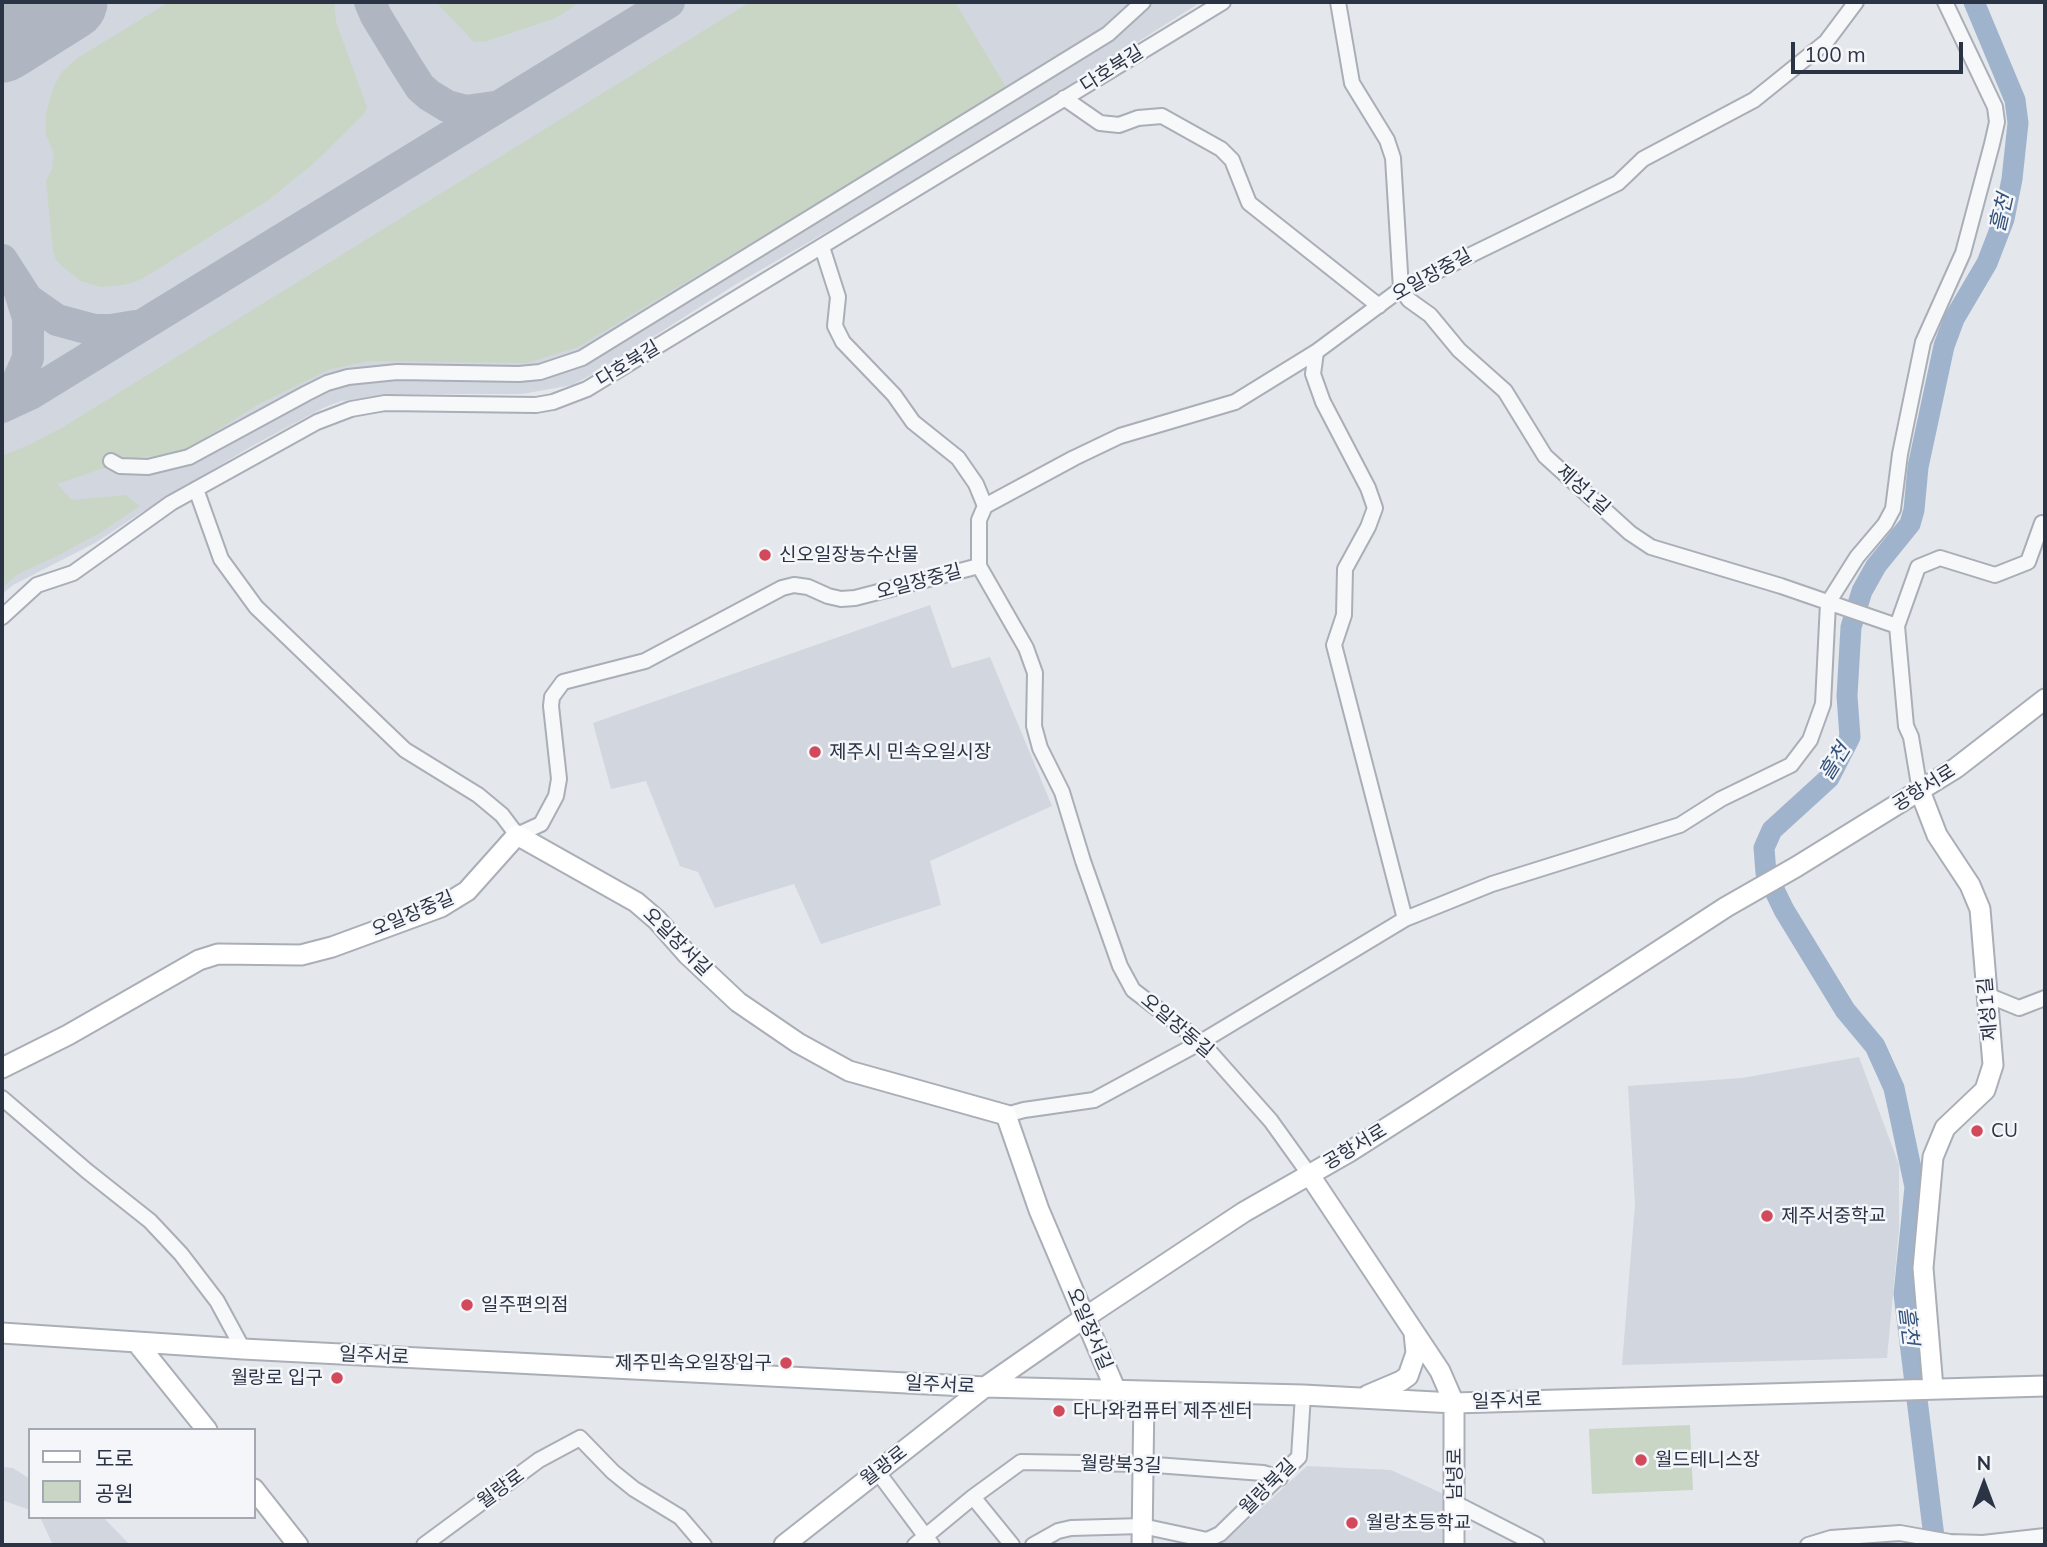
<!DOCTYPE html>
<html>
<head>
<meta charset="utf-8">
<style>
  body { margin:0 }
  #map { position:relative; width:2047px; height:1547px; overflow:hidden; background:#e4e7ec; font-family:Mulish,"Noto Sans KR",sans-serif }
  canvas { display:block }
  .frame { position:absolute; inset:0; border:4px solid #2b3445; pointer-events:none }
  .legend { position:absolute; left:28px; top:1428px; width:228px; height:91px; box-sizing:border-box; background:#f4f6f9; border:2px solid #a4a8b1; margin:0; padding:9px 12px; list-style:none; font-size:21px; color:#2b3445 }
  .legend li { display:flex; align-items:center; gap:14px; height:35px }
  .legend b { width:35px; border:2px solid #a4a8b1 }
  .north { position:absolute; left:1949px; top:1449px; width:70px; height:70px; -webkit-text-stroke:5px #f4f6f9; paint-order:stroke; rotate:0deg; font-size:19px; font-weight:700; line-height:28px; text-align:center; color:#2b3445 }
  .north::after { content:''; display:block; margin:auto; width:24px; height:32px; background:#2b3445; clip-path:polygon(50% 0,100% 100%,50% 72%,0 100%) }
  .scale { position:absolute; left:1791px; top:42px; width:172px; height:32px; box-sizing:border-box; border:4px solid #2b3445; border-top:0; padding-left:9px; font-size:21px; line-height:24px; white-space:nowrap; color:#2b3445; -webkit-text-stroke:5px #f4f6f9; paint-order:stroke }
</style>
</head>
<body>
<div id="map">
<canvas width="2047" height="1547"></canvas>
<div class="frame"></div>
<ul class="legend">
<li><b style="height:9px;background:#fff"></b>도로</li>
<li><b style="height:19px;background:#c9d6c5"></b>공원</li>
</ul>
<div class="north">N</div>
<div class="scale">100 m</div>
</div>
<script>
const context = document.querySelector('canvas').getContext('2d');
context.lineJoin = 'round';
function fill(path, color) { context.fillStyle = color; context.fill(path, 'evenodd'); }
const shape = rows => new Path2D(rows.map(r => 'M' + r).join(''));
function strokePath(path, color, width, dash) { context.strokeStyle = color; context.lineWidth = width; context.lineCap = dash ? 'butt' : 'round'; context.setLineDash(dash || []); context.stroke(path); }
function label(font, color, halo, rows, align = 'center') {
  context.font = font + ' Mulish,"Noto Sans KR",sans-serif'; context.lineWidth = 5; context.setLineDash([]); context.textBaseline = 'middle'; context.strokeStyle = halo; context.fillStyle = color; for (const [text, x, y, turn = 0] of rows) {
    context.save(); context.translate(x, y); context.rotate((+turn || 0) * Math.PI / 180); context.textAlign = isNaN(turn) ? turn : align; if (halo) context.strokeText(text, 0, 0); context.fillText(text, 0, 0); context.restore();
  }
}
const built = shape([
  [2,2,1201,2,949,161,733,286,604,368,572,385,522,394,393,394,341,401,323,408,252,446,139,514,95,543,13,585,2,594],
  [930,605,952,668,990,657,1052,806,930,861,941,905,821,944,794,884,715,908,698,872,680,866,646,781,611,789,593,723],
  [1859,1057,1899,1165,1899,1229,1887,1358,1622,1365,1635,1204,1628,1086,1742,1078],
  [1307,1466,1391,1470,1459,1501,1459,1545,1221,1545],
  [2,1467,13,1468,30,1479,30,1510,2,1500],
  [40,1517,103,1517,130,1545,53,1545]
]);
const green = shape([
  [169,2,334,2,336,22,367,107,364,114,313,164,267,201,142,279,125,285,101,287,81,281,63,267,56,260,53,251,46,181,52,169,54,153,46,135,46,116,49,101,54,86,62,72,76,59],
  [436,2,580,2,556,18,487,41,474,42],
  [750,2,955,2,1007,89,578,347,527,363,368,361,328,370,257,405,181,453,133,458,57,484,72,500,125,495,140,506,98,534,57,556,18,574,2,588,2,456,31,444,65,426],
  [1690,1425,1693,1490,1592,1494,1589,1429]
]);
const river = shape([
  [1935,1545,1904,1294,1915,1187,1894,1088,1875,1046,1845,1010,1784,910,1766,873,1764,848,1772,830,1829,778,1850,737,1847,696,1851,627,1862,591,1876,566,1910,524,1914,510,1918,467,1944,346,1954,319,1987,263,2004,219,2012,179,2018,123,2015,100,1974,2]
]);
const taxiway = shape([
  [370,2,376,16,406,65,420,87,429,95,447,106,466,111,494,107],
  [2,58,25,34,50,13],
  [2,260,27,299,57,320,94,330,111,330,135,326],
  [2,400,17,383,28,358,28,318,19,289],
  [2,407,30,394,669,2]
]);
const runway = shape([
  [2,44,69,2]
]);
const street = shape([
  [1338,2,1352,83,1387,140,1393,158,1401,289,1409,300,1430,315,1459,350,1505,391,1545,456,1630,533,1651,547,1781,586,1897,626],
  [1064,98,1100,123,1119,125,1138,118,1162,116,1221,149,1232,160,1249,203,1379,306],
  [822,247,838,297,835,326,843,342,894,395,913,422,958,458,976,484,985,506],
  [1316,352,1313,374,1323,402,1368,488,1375,508,1368,527,1345,569,1344,615,1334,645,1405,919],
  [111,461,120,466,148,467,189,457,307,393,327,383,348,377,397,372,519,374,540,372,582,358,1108,34,1143,2],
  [196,489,221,559,256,607,405,750,478,795,502,815,517,835,541,824,556,796,559,779,551,706,552,697,563,682,645,661,782,588,794,585,808,587,828,596,841,599,855,598,979,566],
  [979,566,979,520,985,506,1074,458,1120,436,1235,402,1316,352,1401,289,1618,183,1643,159,1754,100,1826,42,1856,2],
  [979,566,1026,648,1035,673,1034,726,1040,748,1062,792,1083,861,1120,966,1133,990,1201,1042,1271,1121,1309,1174],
  [2,617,37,585,73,573,171,503,317,422,351,409,385,403,536,405,553,402,587,389,1223,2],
  [1920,791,1911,737,1906,726,1897,626,1918,567,1940,558,1995,575,2028,562,2042,523],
  [1987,995,2019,1008,2045,998],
  [2,1098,87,1171,150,1221,181,1254,217,1301,243,1349],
  [1006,1115,1024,1110,1094,1100,1201,1042,1405,919,1492,884,1680,825,1721,799,1791,765,1810,740,1823,704,1828,603,1857,557,1885,524,1893,509,1900,454,1923,342,1963,253,1992,144,1997,122,1995,107,1945,2],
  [877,1471,932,1545],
  [973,1497,1012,1545],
  [1455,1503,1537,1545],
  [424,1545,539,1460,580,1438,613,1472,634,1489,680,1517,704,1545],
  [915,1545,973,1497,1021,1462,1142,1464,1263,1473,1280,1478],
  [1033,1545,1058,1531,1071,1528,1142,1526,1207,1540,1220,1534,1299,1457,1303,1395],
  [1808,1545,1831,1538,1900,1533,1950,1542,1983,1543,2045,1536]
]);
const secondary = shape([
  [1920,791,1937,835,1970,885,1980,909,1993,1065,1985,1090,1945,1128,1933,1157,1923,1268,1933,1388],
  [2,1068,68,1035,199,960,218,954,301,955,332,947,441,907,467,891,517,835,636,902,657,920,687,954,738,1002,798,1043,849,1071,1006,1115,1039,1210,1116,1391],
  [1309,1174,1440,1371,1454,1403,1454,1545],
  [2,1333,243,1349,985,1387,1303,1395,1454,1403,2045,1386],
  [137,1343,207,1430],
  [1368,1395,1401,1381,1408,1376,1416,1353,1414,1333],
  [254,1489,298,1545],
  [784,1545,985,1387,1084,1318,1244,1212,1349,1152,1418,1108,1726,907,1796,867,1956,768,2045,699],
  [1142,1545,1144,1393]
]);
const markers = [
  [765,555,7,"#d1495b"],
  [815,752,7,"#d1495b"],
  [1977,1131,7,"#d1495b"],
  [1767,1216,7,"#d1495b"],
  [467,1305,7,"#d1495b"],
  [786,1363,7,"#d1495b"],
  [337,1378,7,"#d1495b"],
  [1059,1411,7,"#d1495b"],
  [1641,1460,7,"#d1495b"],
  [1352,1523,7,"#d1495b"]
];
const streetNames = [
  ["다호북길",1112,69,-32],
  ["오일장중길",1432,275,-29],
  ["다호북길",628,364,-31],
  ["제성1길",1583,490,42],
  ["오일장중길",919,582,-15],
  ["공항서로",1924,788,-32],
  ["오일장중길",413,914,-23],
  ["오일장서길",677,942,45],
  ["제성1길",1988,1009,-95],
  ["오일장동길",1177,1026,40],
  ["공항서로",1355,1147,-31],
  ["오일장서길",1089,1329,67],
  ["일주서로",374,1356,3],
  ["일주서로",940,1385,3],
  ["일주서로",1507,1401,-2],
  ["월랑북3길",1121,1465,2],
  ["월광로",884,1466,-38],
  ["남녕로",1455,1474,-90],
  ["월랑북길",1268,1487,-45],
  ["월랑로",501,1489,-36]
];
const poiNames = [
  ["신오일장농수산물",779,555],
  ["제주시 민속오일시장",829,752],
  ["CU",1991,1131],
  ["제주서중학교",1781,1216],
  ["일주편의점",481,1305],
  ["제주민속오일장입구",772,1363,"right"],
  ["월랑로 입구",323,1378,"right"],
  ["다나와컴퓨터 제주센터",1073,1411],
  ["월드테니스장",1655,1460],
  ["월랑초등학교",1366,1523]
];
const waterNames = [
  ["흘천",2002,213,-77],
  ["흘천",1835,762,-58],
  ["흘천",1908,1326,83]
];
fill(built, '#d2d6de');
fill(green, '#c9d6c5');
strokePath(river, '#9fb4cc', 21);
strokePath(taxiway, '#b0b6c1', 32);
strokePath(runway, '#b0b6c1', 77);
strokePath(street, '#a9aeb7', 18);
strokePath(secondary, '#a9aeb7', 23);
strokePath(street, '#f7f8fa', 14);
strokePath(secondary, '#fff', 19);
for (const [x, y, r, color] of markers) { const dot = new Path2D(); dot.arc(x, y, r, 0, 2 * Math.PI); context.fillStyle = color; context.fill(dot); strokePath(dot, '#f4f6f9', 2.5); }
label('19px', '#2b3445', '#f4f6f9', streetNames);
label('19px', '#2b3445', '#f4f6f9', poiNames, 'left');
label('italic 21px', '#34527a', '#f4f6f9', waterNames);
</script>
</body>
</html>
